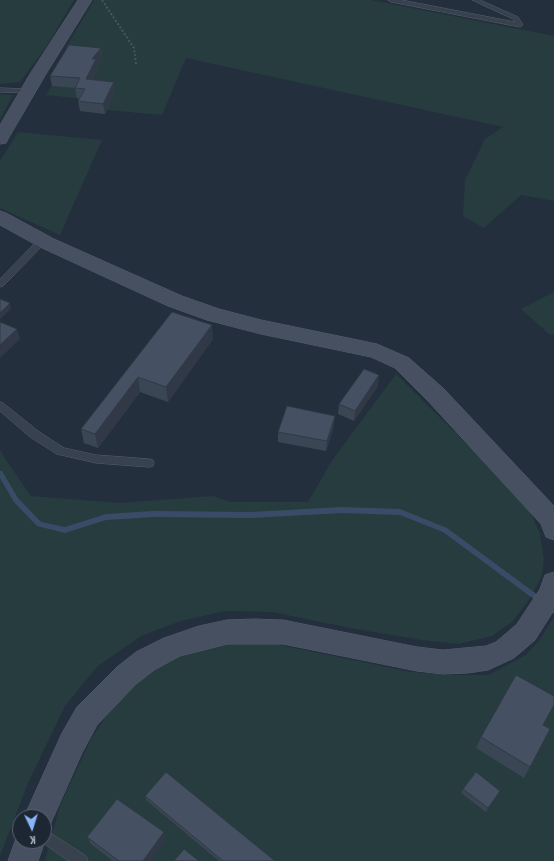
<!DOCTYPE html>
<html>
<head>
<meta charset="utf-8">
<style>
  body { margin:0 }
  #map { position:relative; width:554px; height:861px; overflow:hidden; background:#242f3e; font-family:"PT Sans Narrow",sans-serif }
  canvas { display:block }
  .north { position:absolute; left:12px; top:809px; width:40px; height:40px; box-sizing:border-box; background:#1d2633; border:1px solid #59626f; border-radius:50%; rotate:176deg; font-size:11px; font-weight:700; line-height:16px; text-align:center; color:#b4bcc9 }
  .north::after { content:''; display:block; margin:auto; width:14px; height:18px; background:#8ab4f8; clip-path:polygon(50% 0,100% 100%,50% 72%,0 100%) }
</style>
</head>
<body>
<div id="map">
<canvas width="554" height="861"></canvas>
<div class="north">K</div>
</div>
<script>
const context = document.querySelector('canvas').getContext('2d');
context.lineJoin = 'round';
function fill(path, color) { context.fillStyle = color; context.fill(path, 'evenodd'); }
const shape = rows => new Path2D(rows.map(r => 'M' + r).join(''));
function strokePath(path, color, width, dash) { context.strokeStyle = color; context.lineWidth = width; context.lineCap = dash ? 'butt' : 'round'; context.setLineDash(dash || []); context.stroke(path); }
const green = shape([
  [0,0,74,0,46,47,20,82,0,84],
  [94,0,371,0,554,36,554,201,521,195,484,228,463,216,465,180,485,139,503,127,186,58,162,115,107,110,105,114,80,111,86,99,46,95,73,51,65,49],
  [0,94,13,95,0,119],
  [18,132,102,140,60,235,0,208,0,161],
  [554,292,554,334,550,335,521,309],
  [396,374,479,456,531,513,540,534,544,559,542,575,532,595,513,621,492,636,458,644,421,640,350,628,272,612,225,611,181,621,141,636,98,666,65,706,28,783,0,856,0,449,4,457,31,496,120,503,213,496,231,502,308,502,333,459],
  [554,617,554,861,45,861,60,805,91,739,113,706,151,670,180,655,229,643,266,642,411,672,453,675,488,675,526,655,540,639]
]);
const stream = shape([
  [0,471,2,471,18,498,41,522,65,527,106,514,153,511,251,512,342,507,400,509,447,528,554,607,554,614,443,532,400,515,342,513,251,518,153,517,106,520,65,533,37,526,14,502,0,478,0,471]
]);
const path = shape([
  [102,0,134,48,136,64]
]);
const lane = shape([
  [388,0,401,0,515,22,513,19,472,0,480,0,518,17,523,25,520,27,391,2,388,0],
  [0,88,28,89,32,91,28,93,0,92,0,88],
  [43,237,46,238,47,240,46,242,3,286,0,287,0,279,40,238,43,237],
  [0,402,3,403,38,431,64,448,96,455,149,459,153,460,154,463,153,466,149,467,96,463,57,454,30,437,0,411,0,402],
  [44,829,86,856,88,861,69,861,40,841,44,841,44,829]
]);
const secondary = shape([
  [78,0,92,0,46,74,8,139,6,143,0,144,0,125,30,74,78,0],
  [0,211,6,213,54,239,182,296,219,309,261,320,377,344,409,358,444,389,554,506,554,540,546,537,541,524,428,401,395,368,371,357,261,334,207,320,168,306,40,247,0,225,0,211],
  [554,572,554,610,535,640,514,658,488,670,468,673,443,674,417,671,283,644,227,644,180,656,154,670,135,685,97,725,82,753,49,827,44,830,44,817,24,817,62,733,77,707,117,667,136,652,164,638,199,626,227,620,254,619,283,620,417,647,443,650,486,646,496,642,517,624,540,589,545,575,554,572],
  [19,830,20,841,44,841,44,839,45,841,38,861,8,861,19,830]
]);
const wall = shape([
  [101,48,102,58,97,65,98,69,92,79,115,92,105,114,80,111,78,101,79,99,77,98,75,88,52,86,50,76],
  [172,312,213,339,168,402,140,392,98,448,84,443,81,429],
  [378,386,354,421,338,414,339,404],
  [334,426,326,451,278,442,278,432],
  [544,726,550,729,524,778,476,748,481,737],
  [463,789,500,791,498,795,486,812,461,793],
  [145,796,275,861,219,861,146,800],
  [164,832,166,839,150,861,113,861,91,844,87,837]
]);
const shadedWall = shape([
  [101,48,102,58,97,65,98,69,87,89,86,79,92,59],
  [114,82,115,92,105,114,103,104],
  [10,303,11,309,0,319,0,313],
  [212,325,213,339,168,402,166,387],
  [17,329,20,339,0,358,0,345],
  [379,375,378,386,354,421,355,411],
  [138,377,140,392,98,448,95,434],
  [335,416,334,426,326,451,327,441],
  [500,791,498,795,486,812,488,808],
  [164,832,166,839,150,861,143,861]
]);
const building = shape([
  [69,45,101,48,92,59,96,59,86,79,114,82,103,104,78,101,85,89,75,88,80,78,50,76,69,45],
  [0,299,10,303,0,313,0,299],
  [172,312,212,325,166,387,138,377,95,434,81,429,172,312],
  [0,322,17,329,0,345,0,322],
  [364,369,379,375,355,411,339,404,364,369],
  [287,406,335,416,327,441,278,432,287,406],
  [516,675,554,696,554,705,543,725,550,729,530,767,481,737,516,675],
  [166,772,275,861,223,861,145,796,166,772],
  [476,772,500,791,488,808,463,789,476,772],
  [117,799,164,832,143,861,119,861,87,837,117,799],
  [184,849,199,861,174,861,184,849]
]);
fill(green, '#263c3f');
fill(stream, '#394c67');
strokePath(lane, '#565f6c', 1);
strokePath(secondary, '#565f6c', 1);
strokePath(path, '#44595c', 2, [2, 2]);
fill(lane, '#38414e');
fill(secondary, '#465061');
fill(wall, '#3b4654');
fill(shadedWall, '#303945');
fill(building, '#455162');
strokePath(building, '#303945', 1);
</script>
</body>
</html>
